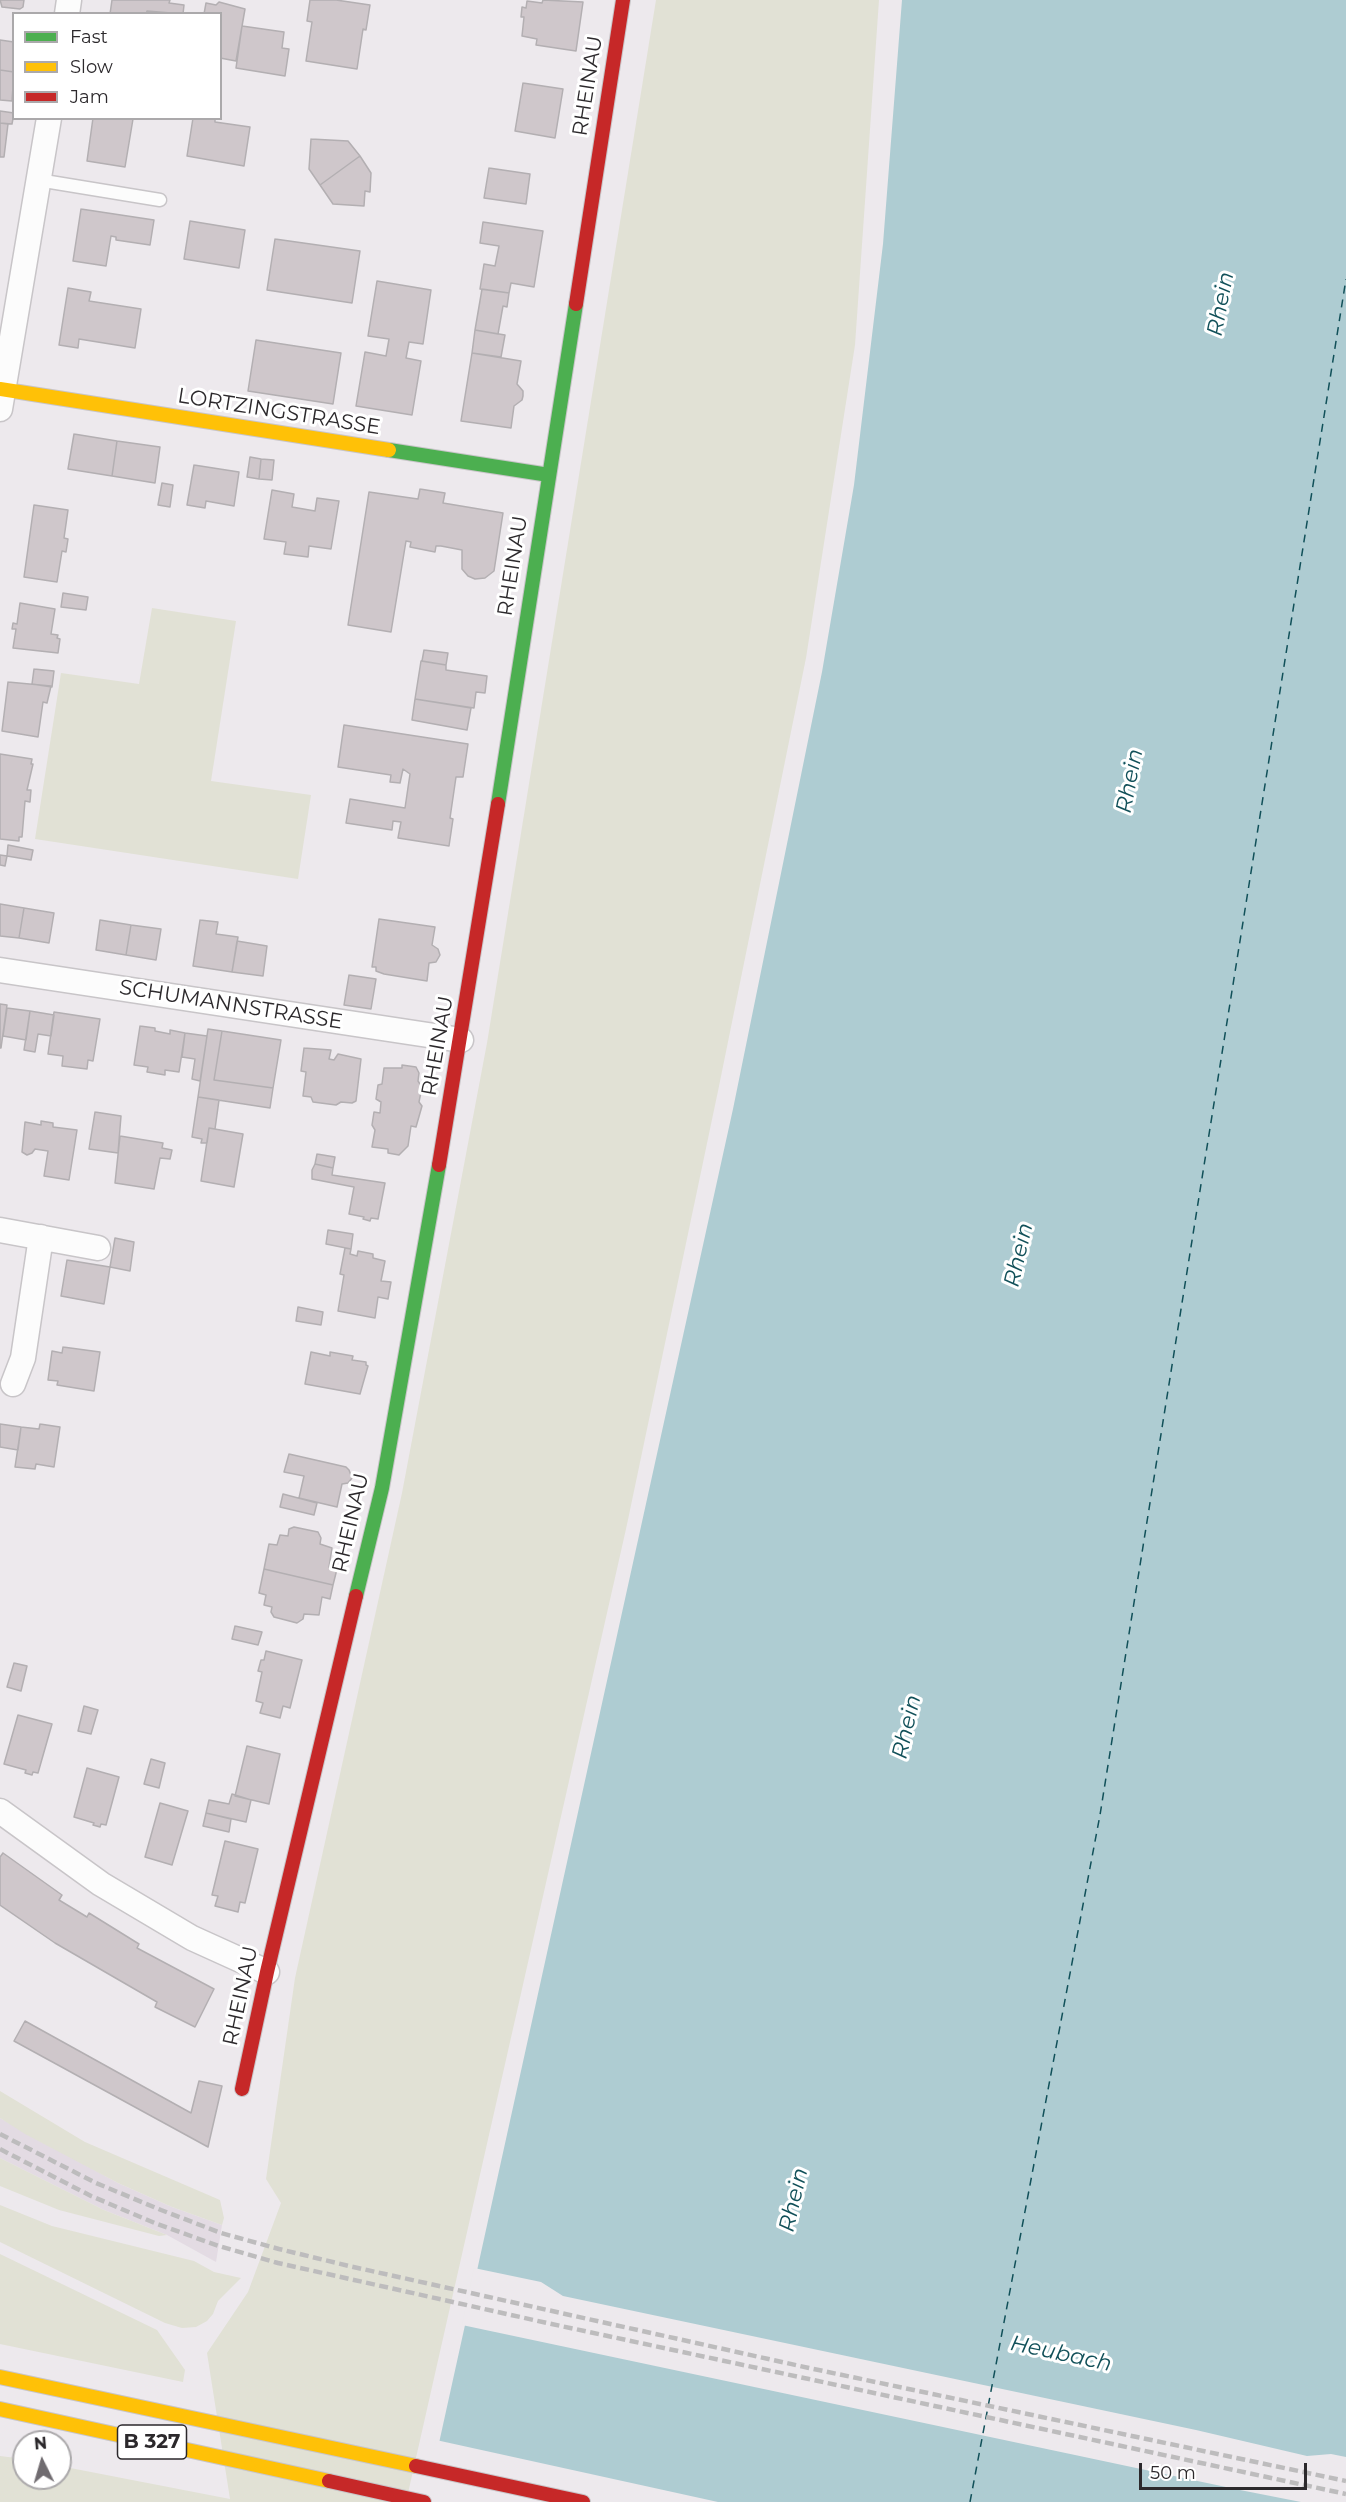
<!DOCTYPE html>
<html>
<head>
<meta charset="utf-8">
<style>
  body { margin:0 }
  #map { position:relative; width:1346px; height:2502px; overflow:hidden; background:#ede9ed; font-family:Montserrat,sans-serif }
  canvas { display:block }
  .legend { position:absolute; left:12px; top:12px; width:210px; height:108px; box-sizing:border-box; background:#fff; border:2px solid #aba9ab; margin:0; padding:8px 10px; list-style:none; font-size:18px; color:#2c292c }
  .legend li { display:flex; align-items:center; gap:12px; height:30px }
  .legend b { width:30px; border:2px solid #aba9ab }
  .north { position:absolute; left:12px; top:2430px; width:60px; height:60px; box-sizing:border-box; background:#fff; border:2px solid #aba9ab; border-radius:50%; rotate:355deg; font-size:16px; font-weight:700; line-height:24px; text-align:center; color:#2c292c }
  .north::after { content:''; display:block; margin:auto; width:21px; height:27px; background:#706c70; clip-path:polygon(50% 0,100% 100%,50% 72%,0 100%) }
  .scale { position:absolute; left:1139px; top:2463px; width:168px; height:27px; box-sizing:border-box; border:3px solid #2c292c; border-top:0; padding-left:8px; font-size:18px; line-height:21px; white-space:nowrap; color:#2c292c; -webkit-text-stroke:4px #fff; paint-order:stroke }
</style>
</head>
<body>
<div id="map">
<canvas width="1346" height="2502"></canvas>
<ul class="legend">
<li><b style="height:8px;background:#4caf50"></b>Fast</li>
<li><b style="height:8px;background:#ffc107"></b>Slow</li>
<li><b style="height:8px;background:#c62828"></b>Jam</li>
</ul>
<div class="north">N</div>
<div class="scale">50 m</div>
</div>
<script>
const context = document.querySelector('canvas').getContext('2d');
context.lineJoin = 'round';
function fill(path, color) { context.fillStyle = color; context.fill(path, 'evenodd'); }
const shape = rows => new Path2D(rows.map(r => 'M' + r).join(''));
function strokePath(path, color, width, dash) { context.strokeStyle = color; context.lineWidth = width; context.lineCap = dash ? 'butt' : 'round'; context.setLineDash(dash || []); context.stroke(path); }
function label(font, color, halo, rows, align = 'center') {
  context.font = font + ' Montserrat,sans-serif'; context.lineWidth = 6; context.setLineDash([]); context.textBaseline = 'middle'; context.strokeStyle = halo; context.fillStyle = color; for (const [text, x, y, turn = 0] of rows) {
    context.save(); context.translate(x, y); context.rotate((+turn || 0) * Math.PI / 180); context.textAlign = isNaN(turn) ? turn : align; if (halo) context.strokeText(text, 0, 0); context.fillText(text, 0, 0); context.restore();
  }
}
const built = shape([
  [0,2118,118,2183,172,2207,222,2225,216,2262,167,2235,104,2210,0,2158]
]);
const green = shape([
  [656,0,879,0,855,345,806,658,718,1091,626,1529,406,2502,0,2502,0,2456,24,2459,24,2478,60,2478,60,2466,230,2499,207,2353,248,2292,281,2203,266,2179,295,1978,402,1493,487,1043],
  [152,608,236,621,211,781,311,795,298,879,35,839,61,673,139,684],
  [0,2091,85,2142,220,2200,224,2218,222,2225,172,2207,118,2183,25,2134,0,2118],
  [0,2158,104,2210,167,2235,159,2236,59,2210,0,2186],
  [0,2205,52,2226,194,2261,214,2272,241,2278,218,2301,213,2314,207,2321,196,2327,182,2328,165,2323,0,2242],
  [0,2254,157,2330,185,2370,183,2382,0,2344]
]);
const water = shape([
  [902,0,1346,0,1346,2502,426,2502,733,1109,822,672,854,485,883,244]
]);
const pier = shape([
  [474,2268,541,2282,563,2296,1196,2430,1307,2456,1331,2454,1346,2457,1346,2502,1301,2502,1240,2490,462,2325],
  [436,2440,718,2502,423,2502]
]);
const ferry = shape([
  [970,2502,1100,1815,1346,279]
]);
const building = shape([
  [0,0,24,0,23,7,20,9,2,7,0,0],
  [112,0,170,0,169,3,184,5,183,14,147,11,146,14,110,14,112,0],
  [310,0,336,0,370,5,366,30,363,29,357,69,306,61,312,22,307,21,310,0],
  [543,0,583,2,576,51,536,45,537,39,522,36,524,17,521,17,522,7,526,8,527,1,542,3,543,0],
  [219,2,245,9,236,61,220,58,220,14,204,14,206,3,216,5,219,2],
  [242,26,284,32,282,48,289,49,285,76,236,68,242,26],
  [0,40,14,42,14,72,0,70,0,40],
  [0,70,14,72,12,101,0,100,0,70],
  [523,83,563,89,555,138,515,131,523,83],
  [0,111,14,113,12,124,0,123,0,111],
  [93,118,133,119,125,167,87,161,93,118],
  [193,118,215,118,215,122,250,127,244,166,187,156,193,118],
  [0,123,8,124,4,157,0,157,0,123],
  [311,139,348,141,360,156,320,185,309,169,311,139],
  [360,156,371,173,370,192,365,191,364,206,333,204,320,185,360,156],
  [489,168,530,174,526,204,484,198,489,168],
  [81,209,154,220,150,245,116,240,116,237,111,236,106,266,73,261,81,209],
  [190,221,245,230,239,268,184,259,190,221],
  [483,222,543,231,534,287,511,283,509,293,480,289,484,264,495,266,499,246,480,243,483,222],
  [275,239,360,251,352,303,267,290,275,239],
  [377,281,431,290,423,344,409,342,406,358,421,361,412,415,356,406,365,352,386,356,389,339,368,336,377,281],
  [68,288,91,292,89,301,141,309,135,348,79,339,78,348,59,345,68,288],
  [482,289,509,293,507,307,503,306,498,334,475,330,482,289],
  [475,330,505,335,501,357,472,353,475,330],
  [256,340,341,353,333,404,248,391,256,340],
  [472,353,521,361,517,384,523,391,523,396,522,400,514,406,511,428,461,421,472,353],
  [74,434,117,441,112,476,68,469,74,434],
  [117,441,160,447,155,483,112,476,117,441],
  [250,457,261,459,259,479,247,477,250,457],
  [261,459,274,460,272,480,259,479,261,459],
  [194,465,239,472,234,506,206,501,205,508,187,505,194,465],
  [162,483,173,485,170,507,158,505,162,483],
  [420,489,445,493,443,503,503,513,494,571,485,578,475,579,468,576,462,569,462,550,441,546,436,546,435,552,410,547,411,542,406,541,391,632,348,625,369,492,418,499,420,489],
  [272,490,294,494,292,507,315,511,317,498,339,501,331,549,309,546,308,557,284,554,286,542,264,539,272,490],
  [34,505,68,510,64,538,68,539,66,552,62,551,57,582,24,577,34,505],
  [63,593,88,597,86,610,61,607,63,593],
  [20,603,55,609,51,634,58,635,57,638,60,639,58,653,13,648,16,629,12,629,13,623,17,624,20,603],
  [424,650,448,653,446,665,422,661,424,650],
  [421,661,446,665,446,670,487,676,485,693,476,692,474,708,415,699,421,661],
  [34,669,54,671,52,687,32,684,34,669],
  [8,682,51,686,47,703,43,702,38,737,2,731,8,682],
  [415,699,471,708,467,730,412,720,415,699],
  [344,725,468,744,463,777,456,777,450,818,453,819,449,846,398,838,401,822,393,821,392,830,346,823,350,799,405,808,410,774,403,769,400,783,390,782,391,775,338,767,344,725],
  [0,754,32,759,31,764,33,764,27,790,31,790,30,802,25,801,22,837,19,837,19,841,0,839,0,754],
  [8,845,33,850,31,860,7,856,8,845],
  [0,855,7,856,5,866,0,865,0,855],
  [0,904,24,908,19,938,0,936,0,904],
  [24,908,54,913,49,943,19,938,24,908],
  [379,919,435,927,432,945,438,949,440,955,436,962,429,963,427,981,384,974,376,971,376,967,372,967,379,919],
  [100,920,131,925,126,955,96,950,100,920],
  [200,920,218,922,216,934,238,937,232,972,193,966,200,920],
  [131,925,161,929,156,960,126,955,131,925],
  [237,941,267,946,263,976,232,972,237,941],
  [349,975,376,979,371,1009,344,1005,349,975],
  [0,1004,7,1005,1,1048,0,1048,0,1004],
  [7,1008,30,1011,26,1040,3,1036,7,1008],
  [30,1011,54,1015,51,1036,38,1034,35,1052,24,1050,30,1011],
  [54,1012,100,1019,93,1061,88,1060,87,1069,62,1066,63,1056,48,1054,54,1012],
  [140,1026,155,1028,155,1031,170,1034,170,1030,185,1033,179,1072,165,1070,165,1075,147,1072,148,1067,134,1065,140,1026],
  [208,1029,222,1031,214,1080,273,1088,270,1108,198,1097,208,1029],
  [222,1031,281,1040,273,1088,214,1080,222,1031],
  [185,1033,207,1036,200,1081,192,1079,195,1059,182,1057,185,1033],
  [304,1048,331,1050,329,1059,334,1060,338,1054,361,1059,356,1101,352,1103,341,1102,336,1105,313,1102,311,1097,303,1096,306,1072,301,1071,304,1048],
  [402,1065,416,1067,419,1073,418,1081,422,1087,419,1102,422,1106,416,1127,411,1126,408,1146,399,1155,388,1153,388,1149,372,1147,375,1130,372,1125,374,1112,380,1113,381,1102,376,1099,378,1085,382,1084,384,1068,402,1068,402,1065],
  [198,1097,219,1100,215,1129,209,1128,207,1143,201,1143,202,1139,192,1137,198,1097],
  [95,1112,121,1116,118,1153,89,1149,95,1112],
  [41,1121,53,1123,53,1127,77,1130,69,1180,44,1176,48,1151,35,1149,32,1153,27,1155,22,1152,25,1122,41,1125,41,1121],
  [209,1128,243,1134,234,1187,201,1181,209,1128],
  [120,1136,163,1143,162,1148,172,1150,170,1159,160,1158,154,1189,115,1183,120,1136],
  [317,1154,335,1157,333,1168,315,1164,317,1154],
  [315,1164,333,1168,332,1175,385,1183,378,1219,371,1218,370,1221,363,1219,364,1217,349,1214,354,1187,312,1179,312,1170,315,1164],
  [328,1230,353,1234,351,1249,326,1244,328,1230],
  [115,1238,134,1242,130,1271,110,1267,115,1238],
  [345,1248,351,1249,350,1254,357,1256,358,1251,373,1254,373,1258,385,1261,381,1281,391,1282,388,1299,378,1297,375,1318,338,1311,344,1275,340,1274,345,1248],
  [67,1260,110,1267,104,1304,61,1296,67,1260],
  [298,1307,323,1312,321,1325,296,1321,298,1307],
  [63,1347,100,1352,94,1391,57,1385,58,1381,48,1380,52,1351,62,1353,63,1347],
  [311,1352,330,1356,330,1352,353,1356,352,1360,366,1362,366,1365,368,1366,360,1394,305,1384,311,1352],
  [0,1424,21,1427,18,1450,0,1447,0,1424],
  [40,1424,60,1427,54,1467,36,1464,35,1469,15,1467,21,1427,39,1429,40,1424],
  [289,1454,346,1467,349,1470,352,1478,348,1483,342,1484,337,1507,299,1498,304,1476,284,1472,289,1454],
  [283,1494,317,1503,314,1515,280,1507,283,1494],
  [294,1527,318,1532,321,1538,320,1544,332,1548,329,1567,337,1569,333,1585,264,1569,269,1544,277,1545,280,1535,288,1536,289,1529,294,1527],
  [264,1569,333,1585,330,1599,322,1597,319,1615,304,1614,303,1619,297,1623,274,1617,271,1612,272,1607,264,1605,266,1595,259,1593,264,1569],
  [235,1626,262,1632,258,1645,232,1639,235,1626],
  [266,1651,302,1660,290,1708,283,1706,280,1718,260,1713,263,1703,256,1701,262,1672,258,1671,261,1660,264,1660,266,1651],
  [14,1663,27,1666,21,1691,7,1687,14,1663],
  [84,1706,98,1710,91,1734,78,1731,84,1706],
  [18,1715,52,1724,38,1773,33,1772,32,1775,25,1773,26,1770,4,1764,18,1715],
  [247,1746,280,1754,269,1804,235,1796,247,1746],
  [151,1759,165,1763,159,1788,144,1784,151,1759],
  [87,1768,119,1777,106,1825,101,1824,100,1827,93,1825,94,1823,74,1817,87,1768],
  [232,1794,251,1800,246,1822,206,1813,209,1800,229,1804,232,1794],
  [160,1803,188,1811,172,1865,145,1857,160,1803],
  [206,1813,231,1819,229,1832,203,1826,206,1813],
  [225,1841,258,1849,245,1903,240,1902,238,1912,215,1906,218,1896,212,1895,225,1841],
  [3,1853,62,1895,59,1900,87,1917,89,1913,139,1944,137,1948,214,1989,195,2027,155,2007,157,2002,55,1943,0,1905,0,1857,3,1853],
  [25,2021,191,2113,199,2081,222,2086,208,2147,14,2041,25,2021]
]);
const lane = shape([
  [38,180,160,200]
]);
const street = shape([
  [67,14,69,0],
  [0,409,49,118],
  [0,970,461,1040],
  [0,1230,98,1248],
  [13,1384,23,1358,41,1237],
  [0,1811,101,1884,192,1938,267,1972]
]);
const fast = shape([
  [389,450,549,475],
  [498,804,576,304],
  [356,1596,382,1488,439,1165]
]);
const slow = shape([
  [0,389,389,450],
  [0,2377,416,2466],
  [0,2409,329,2481]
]);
const jam = shape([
  [576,304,623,0],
  [439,1165,498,804],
  [242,2089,267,1972,356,1596],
  [416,2466,583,2502],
  [329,2481,424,2502]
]);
const rail = shape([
  [0,2134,96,2183,161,2210,221,2233,279,2249,349,2266,809,2368,1346,2481],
  [0,2149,91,2196,157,2224,219,2246,278,2263,547,2323,1346,2494]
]);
const shields = [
  [152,2442,69]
];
const shieldNames = [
  ["B 327",152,2442]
];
const streetNames = [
  ["RHEINAU",588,86,-81],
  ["LORTZINGSTRASSE",279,412,9],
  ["RHEINAU",513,566,-81],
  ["SCHUMANNSTRASSE",231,1005,9],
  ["RHEINAU",438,1046,-80],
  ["RHEINAU",351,1523,-77],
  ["RHEINAU",241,1996,-78]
];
const waterNames = [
  ["Rhein",1221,304,-79],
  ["Rhein",1130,781,-79],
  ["Rhein",1019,1255,-77],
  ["Rhein",907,1727,-77],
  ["Rhein",794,2200,-77],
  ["Heubach",1061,2354,12]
];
fill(built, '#e3dbe3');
fill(green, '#e1e1d5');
fill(water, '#aeccd2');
fill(pier, '#ede9ed');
strokePath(ferry, '#115059', 1.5, [8, 6]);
fill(building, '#cfc7cb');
strokePath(building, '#b3afb2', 1.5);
strokePath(lane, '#c8c5c8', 15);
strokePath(street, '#c8c5c8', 27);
strokePath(fast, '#c8c5c8', 16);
strokePath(slow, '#c8c5c8', 16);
strokePath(jam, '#c8c5c8', 16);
strokePath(lane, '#fcfcfc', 12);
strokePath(street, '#fcfcfc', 24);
strokePath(fast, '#4caf50', 14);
strokePath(slow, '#ffc107', 14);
strokePath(jam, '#c62828', 14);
strokePath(rail, '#bdbcbd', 4.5, [9, 4.5]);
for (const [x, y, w] of shields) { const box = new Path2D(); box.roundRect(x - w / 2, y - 17, w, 34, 4.5); context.fillStyle = '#fff'; context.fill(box); strokePath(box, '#2c292c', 1.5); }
label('bold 20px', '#2c292c', null, shieldNames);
label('21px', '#2c292c', '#fff', streetNames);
label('italic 22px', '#115059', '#fff', waterNames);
</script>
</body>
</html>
